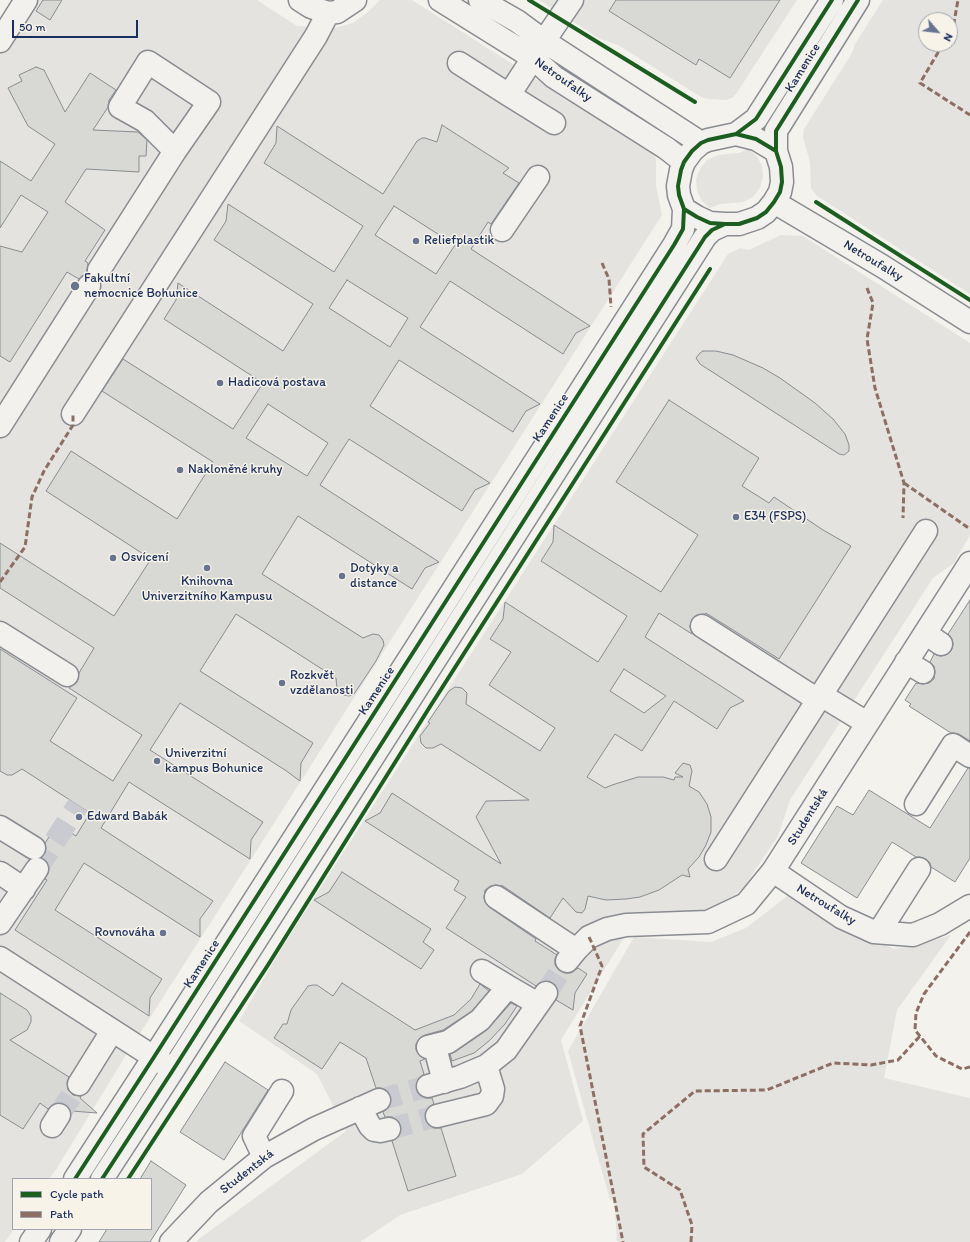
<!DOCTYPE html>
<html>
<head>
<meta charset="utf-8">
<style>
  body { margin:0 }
  #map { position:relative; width:970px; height:1242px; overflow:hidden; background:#f4f2ec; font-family:Itim,sans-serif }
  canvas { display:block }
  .legend { position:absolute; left:12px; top:1178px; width:140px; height:52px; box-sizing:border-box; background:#f7f3e8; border:1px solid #9fa5b1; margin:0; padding:5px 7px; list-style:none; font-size:12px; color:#1b2f5e }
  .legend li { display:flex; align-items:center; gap:8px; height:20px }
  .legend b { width:20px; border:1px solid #9fa5b1 }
  .north { position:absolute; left:918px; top:12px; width:40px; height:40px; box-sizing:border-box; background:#f7f3e8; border:1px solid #9fa5b1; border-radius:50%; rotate:118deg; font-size:11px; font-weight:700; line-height:16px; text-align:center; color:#1b2f5e }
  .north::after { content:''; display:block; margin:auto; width:14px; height:18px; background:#677390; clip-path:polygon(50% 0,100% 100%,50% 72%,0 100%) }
  .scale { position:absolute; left:12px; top:20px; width:126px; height:18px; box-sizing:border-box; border:2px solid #1b2f5e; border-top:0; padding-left:5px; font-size:12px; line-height:14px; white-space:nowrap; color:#1b2f5e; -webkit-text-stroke:3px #f7f3e8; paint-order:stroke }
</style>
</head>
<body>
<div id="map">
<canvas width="970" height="1242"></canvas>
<ul class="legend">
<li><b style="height:5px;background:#1b5e20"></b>Cycle path</li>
<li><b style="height:5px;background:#8d6e63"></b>Path</li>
</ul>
<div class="north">N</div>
<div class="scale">50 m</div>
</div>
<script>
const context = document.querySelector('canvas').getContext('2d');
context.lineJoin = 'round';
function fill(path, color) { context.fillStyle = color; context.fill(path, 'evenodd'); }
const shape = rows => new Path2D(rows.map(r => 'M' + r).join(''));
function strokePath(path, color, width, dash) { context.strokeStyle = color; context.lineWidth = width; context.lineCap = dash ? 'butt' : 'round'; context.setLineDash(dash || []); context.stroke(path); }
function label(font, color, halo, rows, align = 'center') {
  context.font = font + ' Itim,sans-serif'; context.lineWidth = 3; context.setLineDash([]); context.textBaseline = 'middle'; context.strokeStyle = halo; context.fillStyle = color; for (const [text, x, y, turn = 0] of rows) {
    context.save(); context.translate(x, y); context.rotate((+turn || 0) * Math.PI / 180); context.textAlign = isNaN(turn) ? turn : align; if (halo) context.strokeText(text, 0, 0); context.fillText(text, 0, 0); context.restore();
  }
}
const built = shape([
  [34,0,257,0,297,26,334,28,353,23,368,12,380,0,412,0,654,154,656,160,656,186,662,215,123,1060,57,1168,49,1179,13,1179,13,1229,14,1229,5,1242,0,1242,0,53],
  [539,0,797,0,736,94,732,98,726,100,708,99,701,97,618,45,600,39],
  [883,0,970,0,970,294,817,196,811,188,810,162,803,137,804,129,852,53,855,44],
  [926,20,950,20,950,44,926,44],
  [748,149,757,156,762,166,763,177,760,188,753,197,743,202,720,204,710,208,702,201,697,191,696,179,700,169,707,160,718,155,739,153],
  [781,235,803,236,970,343,970,535,954,563,933,578,790,800,778,836,744,887,721,907,698,911,661,915,639,913,561,1040,583,1121,522,1174,400,1215,360,1242,197,1242,199,1239,346,1131,317,1074,239,1021,283,946,728,254,740,248,749,250],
  [790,894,831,914,894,949,917,945,951,935,897,1010,884,1078,970,1098,970,1242,617,1242,614,1198,610,1200,568,1051,634,937,711,942,746,928]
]);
const building = shape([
  [43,0,62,0,50,20,36,11,43,0],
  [616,0,780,0,730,78,699,59,696,65,609,11,616,0],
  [36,67,44,70,65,112,90,73,116,90,109,100,108,107,93,130,138,132,147,140,146,156,139,156,139,172,86,169,65,202,105,230,85,261,88,263,87,269,87,274,83,275,79,279,67,272,10,362,0,356,0,246,22,252,48,212,21,195,0,228,0,161,31,181,55,144,28,126,8,88,22,81,19,75,36,67],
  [442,125,509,168,503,173,519,183,491,224,488,222,471,249,590,326,576,333,563,354,450,281,420,327,540,404,526,411,513,432,399,360,370,406,490,483,475,490,462,511,349,439,320,485,439,562,425,568,412,589,298,516,262,574,363,638,373,634,379,635,383,640,384,645,376,661,354,694,349,696,344,695,340,693,337,689,336,678,236,614,200,671,313,743,301,763,300,781,285,770,180,703,150,750,263,822,251,840,250,859,129,782,101,828,213,901,200,919,200,937,84,863,55,910,162,979,150,998,149,1016,15,930,47,880,45,879,49,870,48,864,44,859,41,858,45,854,46,849,45,843,58,824,76,836,90,813,22,769,12,775,7,775,0,771,0,649,77,698,50,741,113,781,142,735,69,688,77,682,79,673,94,648,0,588,0,543,114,616,151,559,46,491,71,451,177,519,213,462,102,391,123,359,233,429,263,383,164,319,176,300,178,283,283,351,313,304,214,240,226,221,228,204,334,272,363,226,264,163,276,143,277,126,383,194,417,141,422,138,425,138,437,142,442,125],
  [394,206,455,245,436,274,375,235,394,206],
  [347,280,408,318,390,347,329,308,347,280],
  [268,404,328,443,307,476,246,438,268,404],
  [703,351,716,351,733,355,763,368,780,378,815,403,833,419,845,434,849,445,849,451,844,455,839,454,700,364,696,358,700,353,703,351],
  [669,400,759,458,742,486,769,503,774,497,823,530,851,546,779,659,706,613,705,614,697,615,692,619,690,626,692,634,659,613,645,637,744,701,730,708,717,729,674,701,642,751,615,734,587,777,605,788,612,785,638,777,663,777,674,780,675,777,683,777,675,773,683,763,690,765,692,771,689,786,699,792,707,804,711,817,711,832,706,845,699,857,688,869,690,877,682,875,659,890,640,897,626,899,606,900,588,896,585,909,582,913,576,912,563,898,550,918,503,886,496,885,491,886,485,890,484,897,485,902,489,907,536,939,535,941,557,955,555,959,555,965,559,970,565,973,571,973,578,968,587,974,575,993,573,1010,556,1000,558,994,557,988,553,983,547,981,541,982,536,986,446,928,466,897,454,890,459,881,365,821,380,813,392,793,501,864,476,817,486,801,529,800,441,744,433,748,426,748,421,743,420,736,430,723,428,722,449,691,455,687,462,688,467,693,466,704,540,751,555,728,489,685,511,652,490,639,503,619,505,602,598,662,627,616,541,561,553,542,554,525,661,592,698,535,616,482,669,400],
  [624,669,666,696,644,713,610,691,624,669],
  [970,600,970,741,959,734,954,733,951,733,909,706,911,704,905,700,916,683,923,684,929,683,934,679,935,672,934,666,930,662,934,654,940,656,946,655,951,651,953,645,952,639,948,634,970,600],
  [968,768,970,768,970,858,955,882,931,867,930,863,926,859,920,857,916,857,892,842,857,898,801,863,837,806,853,815,869,790,930,828,968,768],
  [342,872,431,929,423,942,434,950,421,969,314,900,329,892,342,872],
  [342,983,415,1030,454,1015,471,999,480,984,489,991,472,1011,443,1030,425,1035,420,1038,416,1044,416,1050,419,1055,425,1059,420,1061,424,1074,419,1078,416,1083,416,1090,420,1095,425,1098,432,1098,434,1104,429,1107,425,1112,425,1119,428,1124,433,1128,441,1128,456,1176,408,1191,392,1141,397,1138,401,1133,401,1126,398,1121,393,1117,385,1117,383,1112,389,1107,391,1102,391,1095,386,1090,381,1088,376,1088,366,1058,340,1042,322,1069,274,1038,283,1024,287,1024,291,1010,308,986,313,985,317,985,333,996,342,983],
  [0,993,27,1010,31,1016,31,1022,27,1030,10,1040,69,1077,67,1083,68,1090,73,1095,81,1096,80,1098,97,1113,72,1111,71,1112,66,1105,60,1103,54,1104,48,1109,40,1103,23,1129,0,1115,0,993],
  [511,1003,517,1006,505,1024,489,1041,474,1053,452,1061,450,1054,455,1052,487,1030,511,1003],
  [225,1062,268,1090,224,1160,180,1132,225,1062],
  [151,1161,186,1185,150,1242,99,1242,107,1229,151,1229,151,1179,140,1179,151,1161]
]);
const minorTunnel = shape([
  [37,869,78,805],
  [546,993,567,961],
  [379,1100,428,1086],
  [59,1115,79,1084],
  [389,1129,437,1116]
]);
const minor = shape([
  [300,0,311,7,328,13,337,12,355,0],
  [440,0,533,58,554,77,666,148,684,162],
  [480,0,517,21,544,41,701,143],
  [0,41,26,0],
  [459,63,509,95,544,41,572,0],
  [509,95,554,123],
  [736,134,756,119,832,0],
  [774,202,882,266,970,322],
  [684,209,697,217,710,223,725,224,739,224,757,218,766,212,774,202,780,192,782,182,781,167,776,151,776,131,858,0],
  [502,230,538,177],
  [99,270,175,151,145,121,120,107,148,62,209,102,175,151],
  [73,414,316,36,328,13],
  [0,426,89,286],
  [702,626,818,700],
  [0,633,67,675],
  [925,633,941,644],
  [906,662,923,672],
  [821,695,867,723],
  [916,804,953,745,970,756],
  [0,827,34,848],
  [716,859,926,531],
  [773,871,841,917,874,932,913,935,940,924,970,906],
  [0,873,24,889],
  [496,897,576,950],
  [0,923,37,869],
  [879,932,919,869],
  [0,958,166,1065],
  [567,961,576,950,589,937,607,929,626,925,708,922,746,904,773,871,970,563],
  [482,971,507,986],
  [428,1047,448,1042,480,1020,502,994,507,986,538,1004],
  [437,1055,444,1082],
  [79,1084,112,1031],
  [428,1086,460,1077,486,1066,506,1050,546,993],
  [360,1108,370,1126,374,1130,380,1131,389,1129],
  [437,1116,486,1104,492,1096,493,1089,486,1066],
  [52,1126,59,1115],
  [264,1157,254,1136,282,1091],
  [75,1179,154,1057,674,245,683,229,684,209,679,195,678,186,681,170,684,162,692,151,701,143,708,140,736,134,756,139,776,151],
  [102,1179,173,1070,705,237,712,230,725,224],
  [31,1242,40,1229],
  [61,1242,70,1229],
  [171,1242,209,1202,264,1157,314,1129,379,1100]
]);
const quiet = shape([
  [950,33,953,28,958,0],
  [943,44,920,83,970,115],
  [602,263,609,279,611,307],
  [867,288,873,303,867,339,875,388,904,483,903,518],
  [904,483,970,529],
  [0,582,25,547,32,497,44,471,73,425,73,414],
  [970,932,924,994,916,1013,915,1030,936,1056,962,1069,970,1067],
  [589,937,602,966,580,1026,623,1242],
  [691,1242,692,1225,680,1190,644,1167,643,1134,695,1091,767,1090,833,1063,871,1065,898,1060,920,1036]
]);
const cycleway = shape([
  [529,0,695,102],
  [736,134,756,119,832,0],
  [816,202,970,300],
  [684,209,697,217,710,223,725,224,739,224,757,218,766,212,774,202,780,192,782,182,781,167,776,151,776,131,858,0],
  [75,1179,154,1057,674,245,683,229,684,209,679,195,678,186,681,170,684,162,692,151,701,143,708,140,736,134,756,139,776,151],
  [102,1179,173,1070,705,237,712,230,725,224],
  [128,1179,268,965,431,705,710,269]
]);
const markers = [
  [416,241,4,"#677390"],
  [75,286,5,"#677390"],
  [220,383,4,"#677390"],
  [180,470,4,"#677390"],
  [736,517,4,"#677390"],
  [113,558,4,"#677390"],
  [207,568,4,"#677390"],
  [342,576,4,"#677390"],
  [282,683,4,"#677390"],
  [157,761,4,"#677390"],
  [79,817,4,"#677390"],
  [163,933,4,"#677390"]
];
const streetNames = [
  ["Kamenice",803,68,-58],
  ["Netroufalky",563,80,35],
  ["Netroufalky",873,261,31],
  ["Kamenice",551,418,-57],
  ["Kamenice",377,691,-57],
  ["Studentská",808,817,-58],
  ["Netroufalky",826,905,31],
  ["Kamenice",202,964,-57],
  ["Studentská",247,1172,-38]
];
const poiNames = [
  ["Reliefplastik",424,241],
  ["Fakultní",84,279],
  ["nemocnice Bohunice",84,294],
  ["Hadicová postava",228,383],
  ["Nakloněné kruhy",188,470],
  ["E34 (FSPS)",744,517],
  ["Osvícení",121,558],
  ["Dotyky a",350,569],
  ["distance",350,584],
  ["Knihovna",207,582,"center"],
  ["Univerzitního Kampusu",207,597,"center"],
  ["Rozkvět",290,676],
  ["vzdělanosti",290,691],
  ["Univerzitní",165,754],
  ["kampus Bohunice",165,769],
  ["Edward Babák",87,817],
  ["Rovnováha",155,933,"right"]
];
fill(built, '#e4e3df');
fill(building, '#d8d8d5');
strokePath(building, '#898c92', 1);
strokePath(minorTunnel, '#c9cbd0', 22, [22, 11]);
strokePath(minor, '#898c92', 25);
strokePath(minor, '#f2f1ed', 22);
strokePath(quiet, '#8d6e63', 3, [6, 3]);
strokePath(cycleway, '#1b5e20', 4);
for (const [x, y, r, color] of markers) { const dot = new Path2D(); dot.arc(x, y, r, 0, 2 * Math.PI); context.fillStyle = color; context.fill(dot); strokePath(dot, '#f7f3e8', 1.5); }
label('13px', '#1b2f5e', '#f7f3e8', streetNames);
label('13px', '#1b2f5e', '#f7f3e8', poiNames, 'left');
</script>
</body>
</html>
